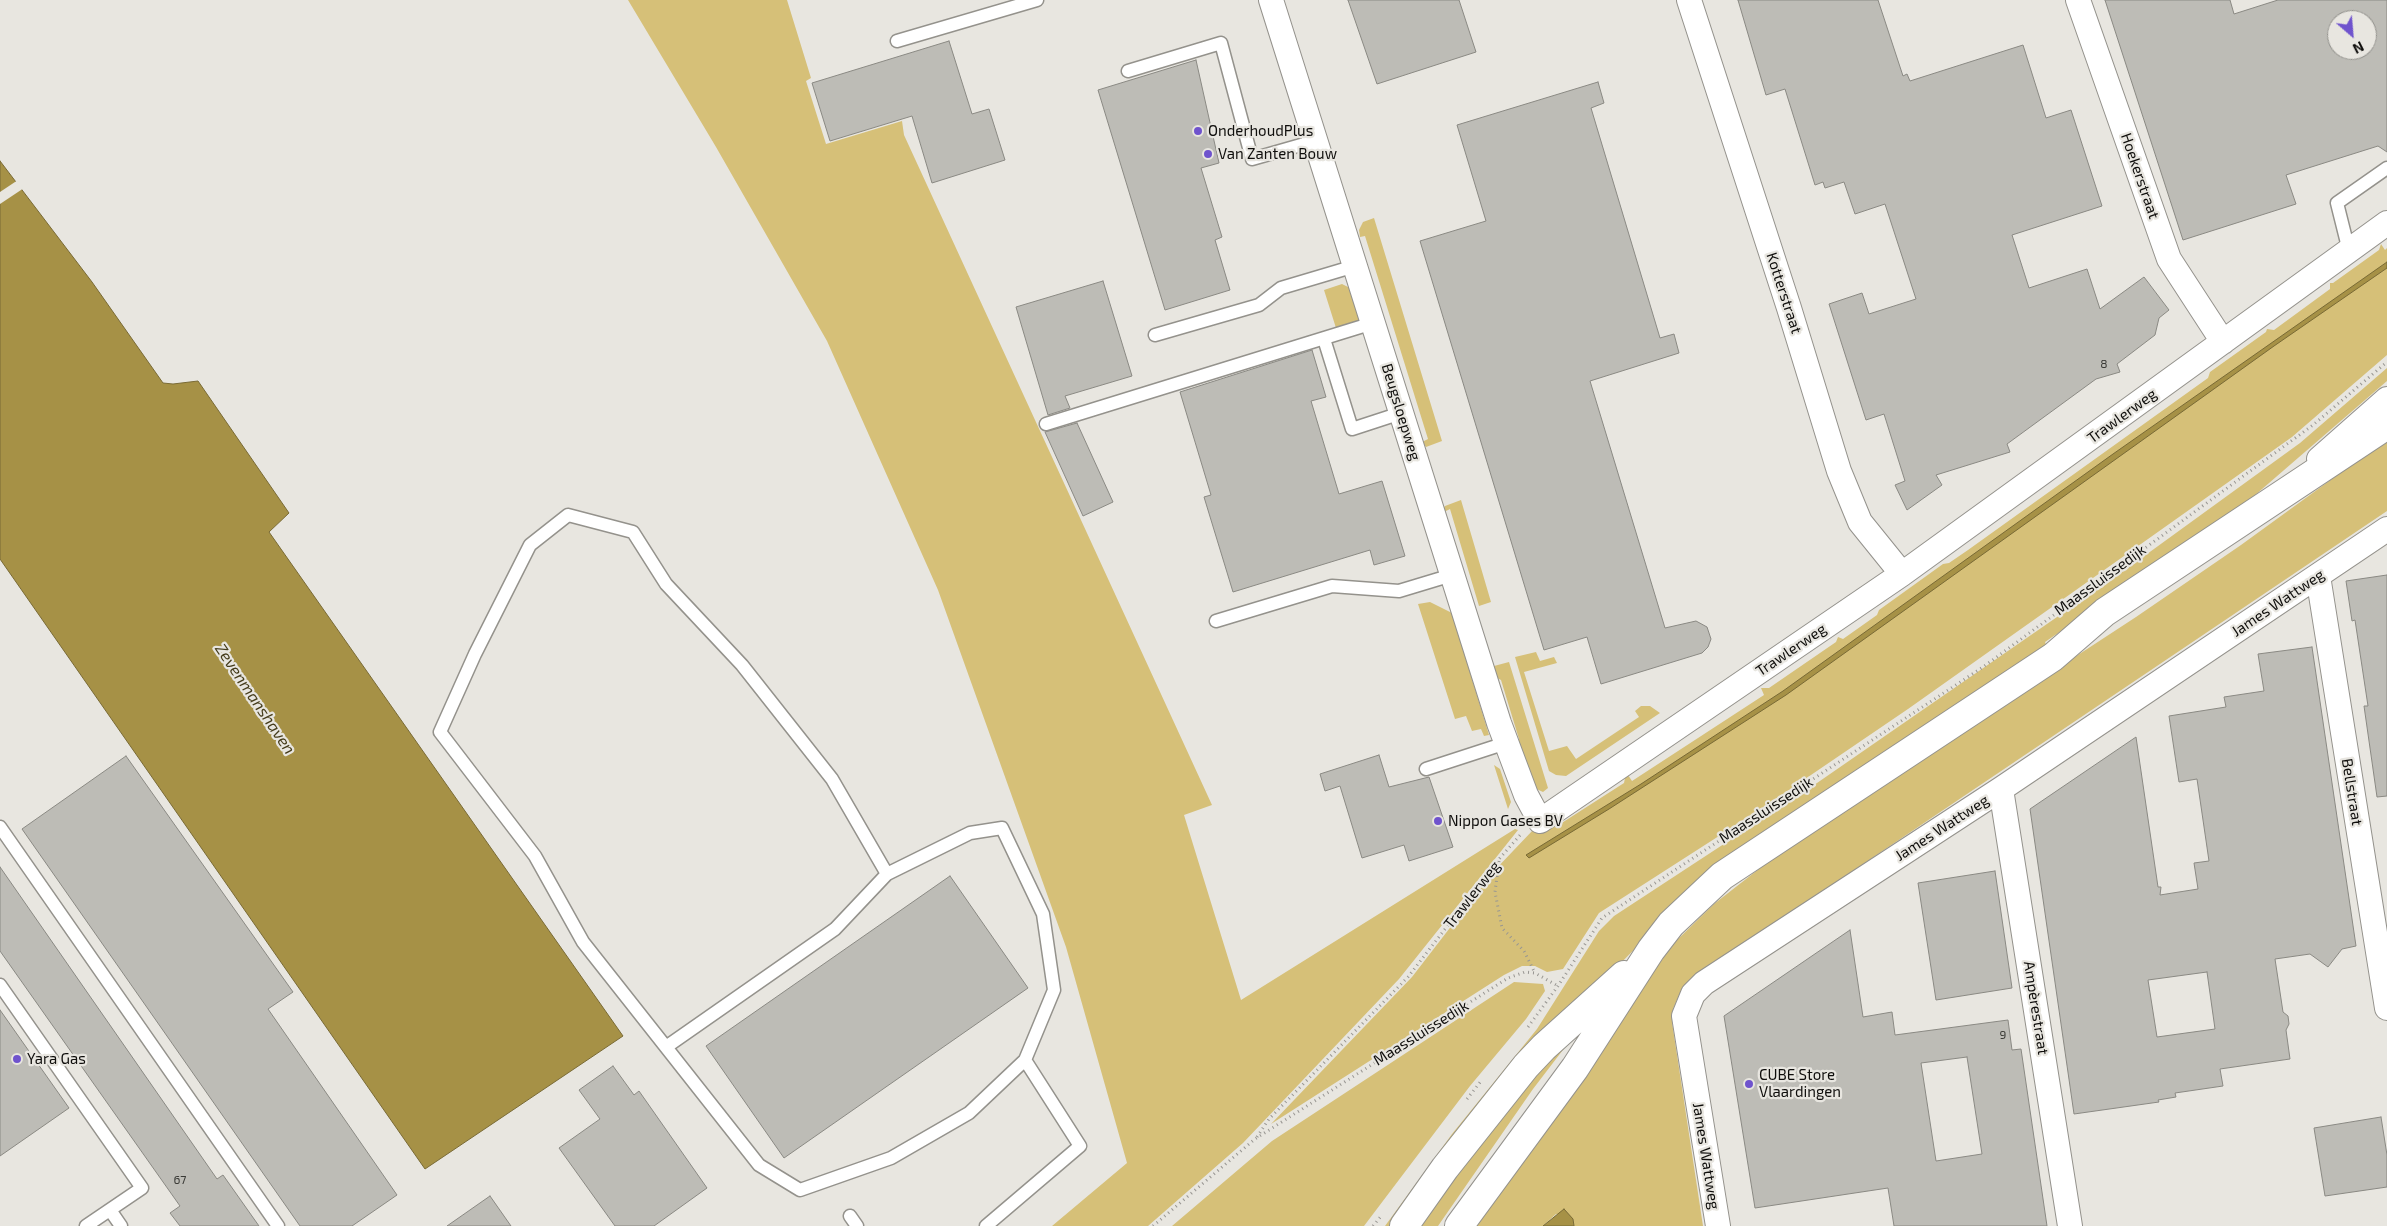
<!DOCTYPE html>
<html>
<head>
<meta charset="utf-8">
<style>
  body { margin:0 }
  #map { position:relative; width:2387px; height:1226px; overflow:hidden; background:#e8e6e0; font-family:"Exo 2",sans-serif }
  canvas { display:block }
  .north { position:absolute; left:2327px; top:10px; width:50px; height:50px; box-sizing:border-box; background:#e8e6e0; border:1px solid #91908b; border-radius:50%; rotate:153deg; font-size:14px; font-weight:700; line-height:20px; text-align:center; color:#0f0e0c }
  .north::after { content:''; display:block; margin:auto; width:18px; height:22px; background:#6f53cd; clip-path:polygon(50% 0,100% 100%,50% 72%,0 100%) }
</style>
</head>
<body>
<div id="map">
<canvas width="2387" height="1226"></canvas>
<div class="north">N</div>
</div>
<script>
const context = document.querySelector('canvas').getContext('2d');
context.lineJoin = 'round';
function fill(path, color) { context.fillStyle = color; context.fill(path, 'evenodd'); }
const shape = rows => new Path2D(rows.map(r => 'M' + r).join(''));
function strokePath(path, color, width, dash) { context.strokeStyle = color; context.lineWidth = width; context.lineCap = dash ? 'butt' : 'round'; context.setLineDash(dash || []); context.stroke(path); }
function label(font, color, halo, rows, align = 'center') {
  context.font = font + ' "Exo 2",sans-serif'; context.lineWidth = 4.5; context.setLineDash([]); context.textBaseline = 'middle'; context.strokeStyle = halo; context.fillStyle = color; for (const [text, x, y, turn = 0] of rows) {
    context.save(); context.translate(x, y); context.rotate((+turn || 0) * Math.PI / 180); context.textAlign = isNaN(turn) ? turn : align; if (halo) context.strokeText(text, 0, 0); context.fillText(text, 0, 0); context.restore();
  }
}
const green = shape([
  [628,0,787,0,811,78,806,81,826,144,902,121,904,135,1212,805,1184,815,1241,1000,1515,829,1518,830,1399,979,1243,1143,1148,1226,1052,1226,1127,1163,1066,947,938,590,827,341,716,147],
  [1374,218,1442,441,1426,447,1422,442,1428,439,1365,236,1360,237,1359,230,1363,222],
  [2381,244,2385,250,2387,248,2387,355,2292,437,1908,709,1761,809,1599,913,1563,969,1547,972,1535,966,1522,966,1504,975,1271,1124,1412,977,1493,872,1533,830,1557,826,1624,783,1625,778,1628,775,1632,781,1764,695,1761,688,1769,688,1836,642,1838,637,1843,639,1877,615,1879,610,1943,564,1949,563,1968,550,2208,378,2210,372,2266,332,2267,329,2274,330,2330,289,2330,283,2333,283,2379,250],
  [1342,284,1352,289,1361,321,1336,328,1324,290],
  [2387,368,2387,381,2239,509,2045,642,2048,650,1675,908,1613,971,1396,1226,1385,1226,1452,1134,1537,1029,1599,931,1614,916,1817,783,2125,570,2300,443],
  [2387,439,2387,511,1688,982,1679,995,1673,1009,1672,1022,1703,1226,1574,1226,1573,1219,1556,1214,1543,1226,1465,1226,1676,941,1714,904,1773,858,1899,772,2136,617,2241,545],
  [1461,500,1491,602,1479,606,1450,509,1444,512,1443,509,1445,506],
  [1430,602,1452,613,1489,735,1484,736,1481,729,1472,731,1466,716,1455,719,1418,604],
  [1536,652,1540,661,1554,657,1557,663,1524,672,1549,751,1567,746,1576,759,1639,717,1635,711,1641,706,1650,706,1660,713,1566,776,1556,775,1549,771,1515,657],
  [1509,662,1548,788,1543,792,1530,786,1515,749,1519,739,1501,680,1493,676,1491,670,1494,666],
  [1494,765,1500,769,1511,802,1508,809],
  [1514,982,1543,984,1545,991,1526,1019,1470,1086,1364,1226,1172,1226,1272,1141],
  [1582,1025,1533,1089,1438,1226,1413,1226,1482,1131]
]);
const water = shape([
  [0,161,92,282,163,383,173,384,198,381,289,513,269,532,623,1036,425,1169,0,559,0,161],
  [2387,262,2387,268,2274,346,1786,695,1609,809,1529,858,1526,855,1641,784,1783,691,2113,454,2387,262],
  [1564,1209,1573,1219,1574,1226,1543,1226,1564,1209]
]);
const pier = shape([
  [18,180,24,188,0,204,0,192]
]);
const building = shape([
  [1348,0,1459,0,1476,52,1377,84,1348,0],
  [1738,0,1878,0,1903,76,1907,74,1910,81,2023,45,2046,118,2071,110,2102,206,2012,235,2029,288,2087,269,2100,309,2144,277,2169,310,2159,318,2155,335,2117,364,2120,372,2096,379,2007,444,2010,452,1936,475,1942,485,1907,510,1895,485,1905,481,1884,414,1866,420,1829,304,1862,293,1869,314,1916,299,1885,204,1855,214,1844,182,1825,188,1823,182,1815,185,1785,89,1766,95,1738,0],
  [2105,0,2230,0,2234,14,2278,0,2387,0,2387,152,2378,146,2286,175,2296,204,2183,240,2105,0],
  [2337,20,2367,20,2367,50,2337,50,2337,20],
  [949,41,972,114,989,109,1005,160,932,183,912,116,830,141,812,83,949,41],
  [1196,60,1219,163,1201,168,1222,237,1215,240,1230,290,1165,310,1098,90,1196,60],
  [1598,82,1604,103,1591,108,1660,338,1674,334,1679,353,1590,381,1665,628,1696,621,1707,627,1711,639,1708,647,1702,653,1601,684,1587,637,1544,650,1420,241,1486,221,1457,125,1598,82],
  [1103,281,1132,376,1065,396,1070,408,1048,415,1016,307,1103,281],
  [1312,350,1326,397,1311,401,1339,494,1382,481,1405,556,1374,565,1370,550,1233,592,1204,497,1211,495,1180,392,1312,350],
  [1077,423,1113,502,1083,516,1045,432,1077,423],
  [2387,575,2387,796,2377,797,2364,706,2368,706,2355,620,2352,621,2346,581,2387,575],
  [2312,647,2356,946,2342,949,2328,967,2310,954,2275,959,2283,1012,2288,1016,2289,1024,2286,1030,2290,1059,2220,1069,2223,1086,2175,1093,2176,1097,2158,1100,2159,1102,2074,1114,2030,809,2136,737,2158,887,2161,887,2160,895,2198,889,2194,863,2209,861,2197,779,2179,782,2169,716,2226,707,2224,697,2264,691,2258,654,2312,647],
  [2207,972,2215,1029,2157,1037,2148,980,2207,972],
  [1379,755,1389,787,1429,777,1453,847,1409,861,1404,845,1362,858,1340,786,1325,791,1320,774,1379,755],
  [126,756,293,992,268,1009,397,1195,352,1226,300,1226,22,829,126,756],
  [0,867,217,1179,223,1175,259,1226,180,1226,170,1213,180,1206,0,951,0,867],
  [1995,871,2012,988,1936,1000,1918,883,1995,871],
  [950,876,1028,988,784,1158,706,1046,950,876],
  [1850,930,1863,1017,1892,1012,1895,1035,2008,1020,2012,1050,2021,1049,2047,1226,1894,1226,1888,1188,1755,1208,1724,1016,1850,930],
  [1967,1057,1982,1154,1936,1161,1921,1063,1967,1057],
  [0,1010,69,1108,0,1156,0,1010],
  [613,1066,634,1095,639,1091,707,1188,654,1226,615,1226,559,1148,600,1119,579,1090,613,1066],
  [2381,1117,2387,1155,2387,1187,2325,1196,2314,1128,2381,1117],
  [490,1196,511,1226,447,1226,490,1196]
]);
const path = shape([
  [1499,861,1495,892,1502,928,1524,951,1535,973],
  [1528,1027,1558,986,1602,918,1983,667,2313,425,2387,362],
  [1467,1099,1481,1081],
  [1257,1137,1269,1119,1408,977,1500,858,1522,833],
  [1153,1226,1255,1139,1508,978,1525,972,1535,973,1558,986],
  [1373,1226,1382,1215]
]);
const service = shape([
  [897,41,1037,0],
  [1128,71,1221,43,1252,159,1315,141],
  [2349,251,2337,203,2387,168],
  [1155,335,1259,305,1281,288,1355,266],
  [1324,339,1352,429,1401,413],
  [1046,424,1373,323],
  [568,515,633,532,666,584,742,665,832,779,887,874,970,833,1002,828,1043,914,1054,990,1025,1060,969,1113,891,1158,800,1190,759,1165,583,942,535,856,440,732,475,654,530,545,568,515],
  [1216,621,1332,586,1399,591,1452,575],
  [1426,769,1506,743],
  [0,827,278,1226],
  [0,985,142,1188,86,1226],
  [666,1047,835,929,887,874],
  [110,1210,121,1226],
  [850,1216,857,1226],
  [986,1226,1080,1146,1025,1060]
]);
const minor = shape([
  [1271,0,1499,723,1526,795,1540,821,1902,574,2387,223],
  [1689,0,1789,308,1839,471,1860,522,1902,574],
  [2078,0,2169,259,2223,342],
  [2319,459,2387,399],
  [2318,576,2387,1008],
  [2001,789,2070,1226],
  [1718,1226,1684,1016,1693,994,1704,983,2001,789,2387,529]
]);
const tertiary = shape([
  [1404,1226,1445,1168,1526,1066,1544,1047,1624,975],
  [1459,1226,1575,1068,1651,950,1671,924,1722,876,2053,657,2105,612,2387,425]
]);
const markers = [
  [1198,131,5,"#6f53cd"],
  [1208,154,5,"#6f53cd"],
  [1438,821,5,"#6f53cd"],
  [17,1059,5,"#6f53cd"],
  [1749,1084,5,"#6f53cd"]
];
const numberNames = [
  ["8",2104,364],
  ["9",2003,1035],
  ["67",180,1180]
];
const poiNames = [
  ["OnderhoudPlus",1208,131],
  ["Van Zanten Bouw",1218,154],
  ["Nippon Gases BV",1448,821],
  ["Yara Gas",27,1059],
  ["CUBE Store",1759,1075],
  ["Vlaardingen",1759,1092]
];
const streetNames = [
  ["Hoekerstraat",2140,176,71],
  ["Kotterstraat",1784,293,72],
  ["Beugsloepweg",1401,412,73],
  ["Trawlerweg",2122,416,-36],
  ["Maassluissedijk",2100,580,-36],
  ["James Wattweg",2278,603,-34],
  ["Trawlerweg",1791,650,-34],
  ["Bellstraat",2352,792,81],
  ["Maassluissedijk",1766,810,-33],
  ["James Wattweg",1942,828,-33],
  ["Trawlerweg",1472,895,-52],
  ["Ampèrestraat",2036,1008,81],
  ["Maassluissedijk",1421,1033,-32],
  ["James Wattweg",1706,1156,81]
];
const waterNames = [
  ["Zevenmanshaven",255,699,56]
];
fill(green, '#d6c078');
fill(water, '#a69146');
strokePath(water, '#796a35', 1);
fill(pier, '#e8e6e0');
fill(building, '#bdbcb6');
strokePath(building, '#8a8983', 1);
strokePath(service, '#94928c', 15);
strokePath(minor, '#94928c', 26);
strokePath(tertiary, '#94928c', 30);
strokePath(path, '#989692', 3, [1, 4]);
strokePath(service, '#fff', 12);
strokePath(minor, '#fff', 24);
strokePath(tertiary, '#fff', 28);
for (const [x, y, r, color] of markers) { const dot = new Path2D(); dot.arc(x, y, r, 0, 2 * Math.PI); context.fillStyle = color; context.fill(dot); strokePath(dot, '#e8e6e0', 2); }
label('12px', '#3a3a36', null, numberNames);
label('15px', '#0f0e0c', '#e8e6e0', poiNames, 'left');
label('15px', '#0f0e0c', '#e8e6e0', streetNames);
label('italic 16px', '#453c1b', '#e8e6e0', waterNames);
</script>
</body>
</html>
